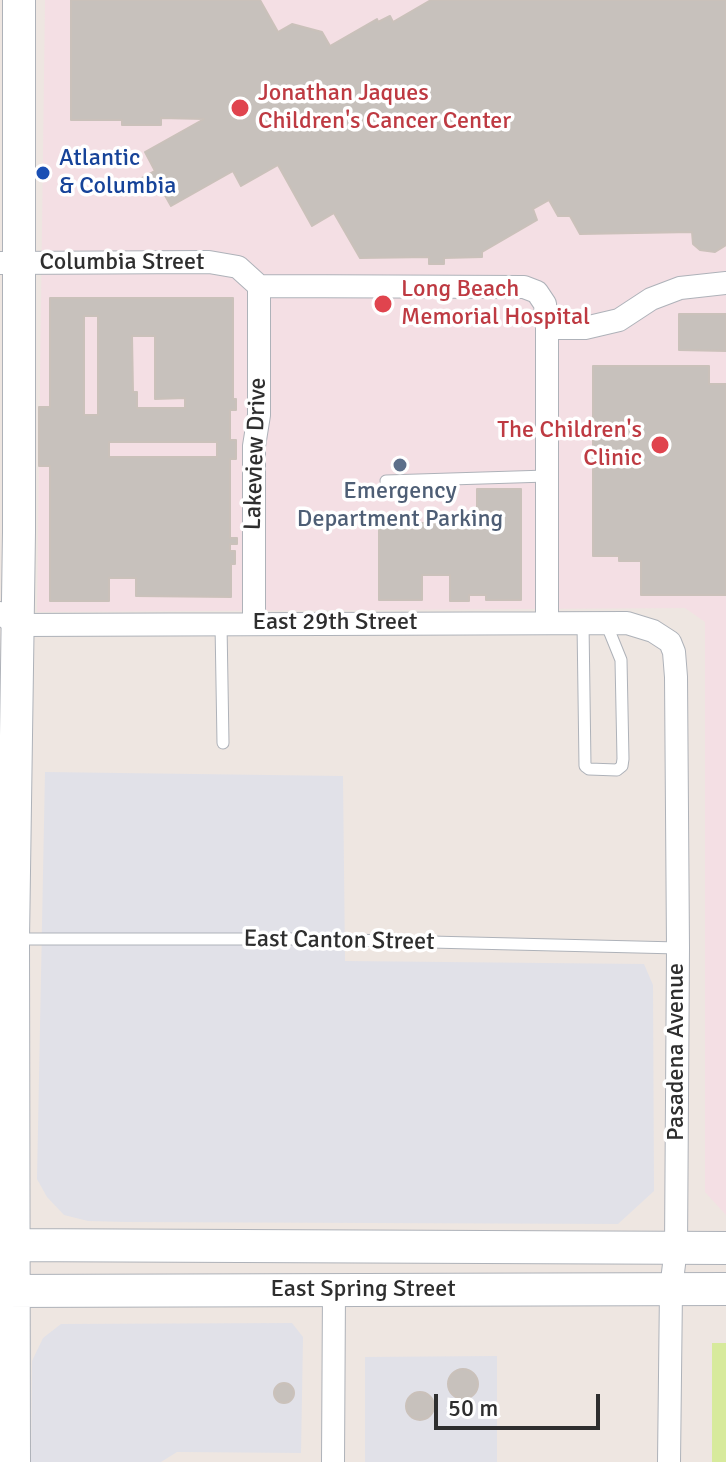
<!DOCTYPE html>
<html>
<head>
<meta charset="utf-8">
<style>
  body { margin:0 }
  #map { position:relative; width:726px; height:1462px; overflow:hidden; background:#eee6e1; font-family:Signika,sans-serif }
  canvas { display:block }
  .scale { position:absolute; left:434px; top:1394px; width:166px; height:36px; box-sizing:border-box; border:4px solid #2e2e2e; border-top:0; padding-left:10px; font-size:24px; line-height:28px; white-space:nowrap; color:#2e2e2e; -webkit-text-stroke:6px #fff; paint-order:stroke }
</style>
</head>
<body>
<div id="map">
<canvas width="726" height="1462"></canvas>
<div class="scale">50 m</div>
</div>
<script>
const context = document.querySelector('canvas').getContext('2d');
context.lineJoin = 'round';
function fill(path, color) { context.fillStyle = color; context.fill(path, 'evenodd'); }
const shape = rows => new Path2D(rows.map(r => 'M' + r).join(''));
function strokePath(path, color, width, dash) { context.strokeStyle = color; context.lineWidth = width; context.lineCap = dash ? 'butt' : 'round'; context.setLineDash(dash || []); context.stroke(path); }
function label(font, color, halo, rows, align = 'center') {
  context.font = font + ' Signika,sans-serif'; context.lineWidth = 7; context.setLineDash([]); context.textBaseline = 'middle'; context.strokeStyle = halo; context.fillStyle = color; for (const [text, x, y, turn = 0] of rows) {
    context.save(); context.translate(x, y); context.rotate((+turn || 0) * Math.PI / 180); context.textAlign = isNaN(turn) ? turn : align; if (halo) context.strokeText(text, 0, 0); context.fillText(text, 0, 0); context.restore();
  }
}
const industrial = shape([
  [45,772,343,776,345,961,644,964,653,985,654,1191,618,1224,125,1222,88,1221,64,1215,47,1197,37,1179],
  [292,1323,303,1337,301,1453,177,1452,161,1462,31,1462,32,1361,43,1338,61,1324],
  [497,1356,497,1462,365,1462,365,1357]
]);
const medical = shape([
  [45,0,726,0,726,1215,705,1192,705,622,685,608,37,612]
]);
const pitch = shape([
  [712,1343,726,1343,726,1462,712,1462]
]);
const building = shape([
  [71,0,260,0,278,32,292,24,322,32,330,46,377,19,378,22,390,16,393,22,431,0,726,0,726,245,715,252,700,250,693,244,692,232,580,234,570,216,558,216,549,200,533,209,537,220,482,252,482,257,444,258,444,264,429,264,429,257,360,258,334,213,312,226,278,165,241,186,233,171,171,206,158,183,139,194,133,183,155,171,145,152,204,119,161,118,161,125,122,125,122,120,71,120,71,0],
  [50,298,233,298,233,399,236,399,236,410,230,410,230,440,236,440,236,459,230,459,230,538,237,538,237,544,230,544,230,551,235,551,235,564,231,564,231,597,136,596,136,578,109,578,109,601,50,601,50,466,39,466,39,407,50,407,50,298],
  [84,316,98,316,98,415,84,415,84,316],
  [132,336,155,336,155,399,185,398,185,408,137,408,137,392,133,392,132,336],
  [109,442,217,442,217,457,109,457,109,442],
  [679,314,726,314,726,351,679,350,679,314],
  [593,366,709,366,709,384,726,384,726,595,641,595,641,561,619,561,619,556,593,556,593,366],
  [477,489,521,489,521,600,486,600,486,595,469,595,469,601,450,601,450,575,422,575,422,600,379,600,379,517,411,517,415,523,450,523,450,519,477,519,477,489],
  '448 1384a15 15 0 1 1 30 0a15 15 0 1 1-30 0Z',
  '274 1393a10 10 0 1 1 20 0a10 10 0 1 1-20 0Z',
  '406 1406a14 14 0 1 1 28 0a14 14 0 1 1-28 0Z'
]);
const service = shape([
  [386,481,547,476],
  [583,623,585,766,589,769,617,770,622,766,623,759,621,660,606,623],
  [221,624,223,743],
  [14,939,307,939,678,948]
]);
const minor = shape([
  [0,263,209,262,238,267,259,286,524,287,537,292,545,304,547,328,585,328,619,320,651,299,680,288,726,283],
  [547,328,547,623],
  [0,613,17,625,627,623,653,631,670,642,674,652,676,677,678,948,676,1248,671,1289,669,1462],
  [254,623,254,446,259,415,259,286],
  [333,1462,334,1290]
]);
const secondary = shape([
  [0,1245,726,1248],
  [0,1291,726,1289],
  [14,1462,13,939,19,532,19,0]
]);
const markers = [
  [240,108,10,"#e0444e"],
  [43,173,8,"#1a4fb4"],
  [383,304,10,"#e0444e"],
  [660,445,10,"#e0444e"],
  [400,465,8,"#5c6f8a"]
];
const healthNames = [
  ["Jonathan Jaques",258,94],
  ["Children's Cancer Center",258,122],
  ["Long Beach",401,290],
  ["Memorial Hospital",401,318],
  ["The Children's",642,431,"right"],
  ["Clinic",642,459,"right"]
];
const transitNames = [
  ["Atlantic",59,159],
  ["& Columbia",59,187]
];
const streetNames = [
  ["Columbia Street",122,263],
  ["Lakeview Drive",256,454,-88],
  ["East 29th Street",335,623],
  ["East Canton Street",339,941,1],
  ["Pasadena Avenue",677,1052,-90],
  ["East Spring Street",363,1290]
];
const serviceNames = [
  ["Emergency",400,492],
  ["Department Parking",400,520]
];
fill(industrial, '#e1e1e8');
fill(medical, '#f4dfe4');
fill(pitch, '#d7ea9c');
fill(building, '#c7c1bc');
strokePath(building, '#cac1ba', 2);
strokePath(service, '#aeb2b9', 13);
strokePath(minor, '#aeb2b9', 24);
strokePath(secondary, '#aeb2b9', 34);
strokePath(service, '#fff', 11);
strokePath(minor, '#fff', 22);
strokePath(secondary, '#fff', 32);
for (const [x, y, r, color] of markers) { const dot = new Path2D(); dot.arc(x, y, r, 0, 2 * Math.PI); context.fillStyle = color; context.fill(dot); strokePath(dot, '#fff', 3); }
label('24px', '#be3a42', '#fff', healthNames, 'left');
label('24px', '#164399', '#fff', transitNames, 'left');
label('24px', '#2e2e2e', '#fff', streetNames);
label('24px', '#4e5e75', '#fff', serviceNames);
</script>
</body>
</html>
